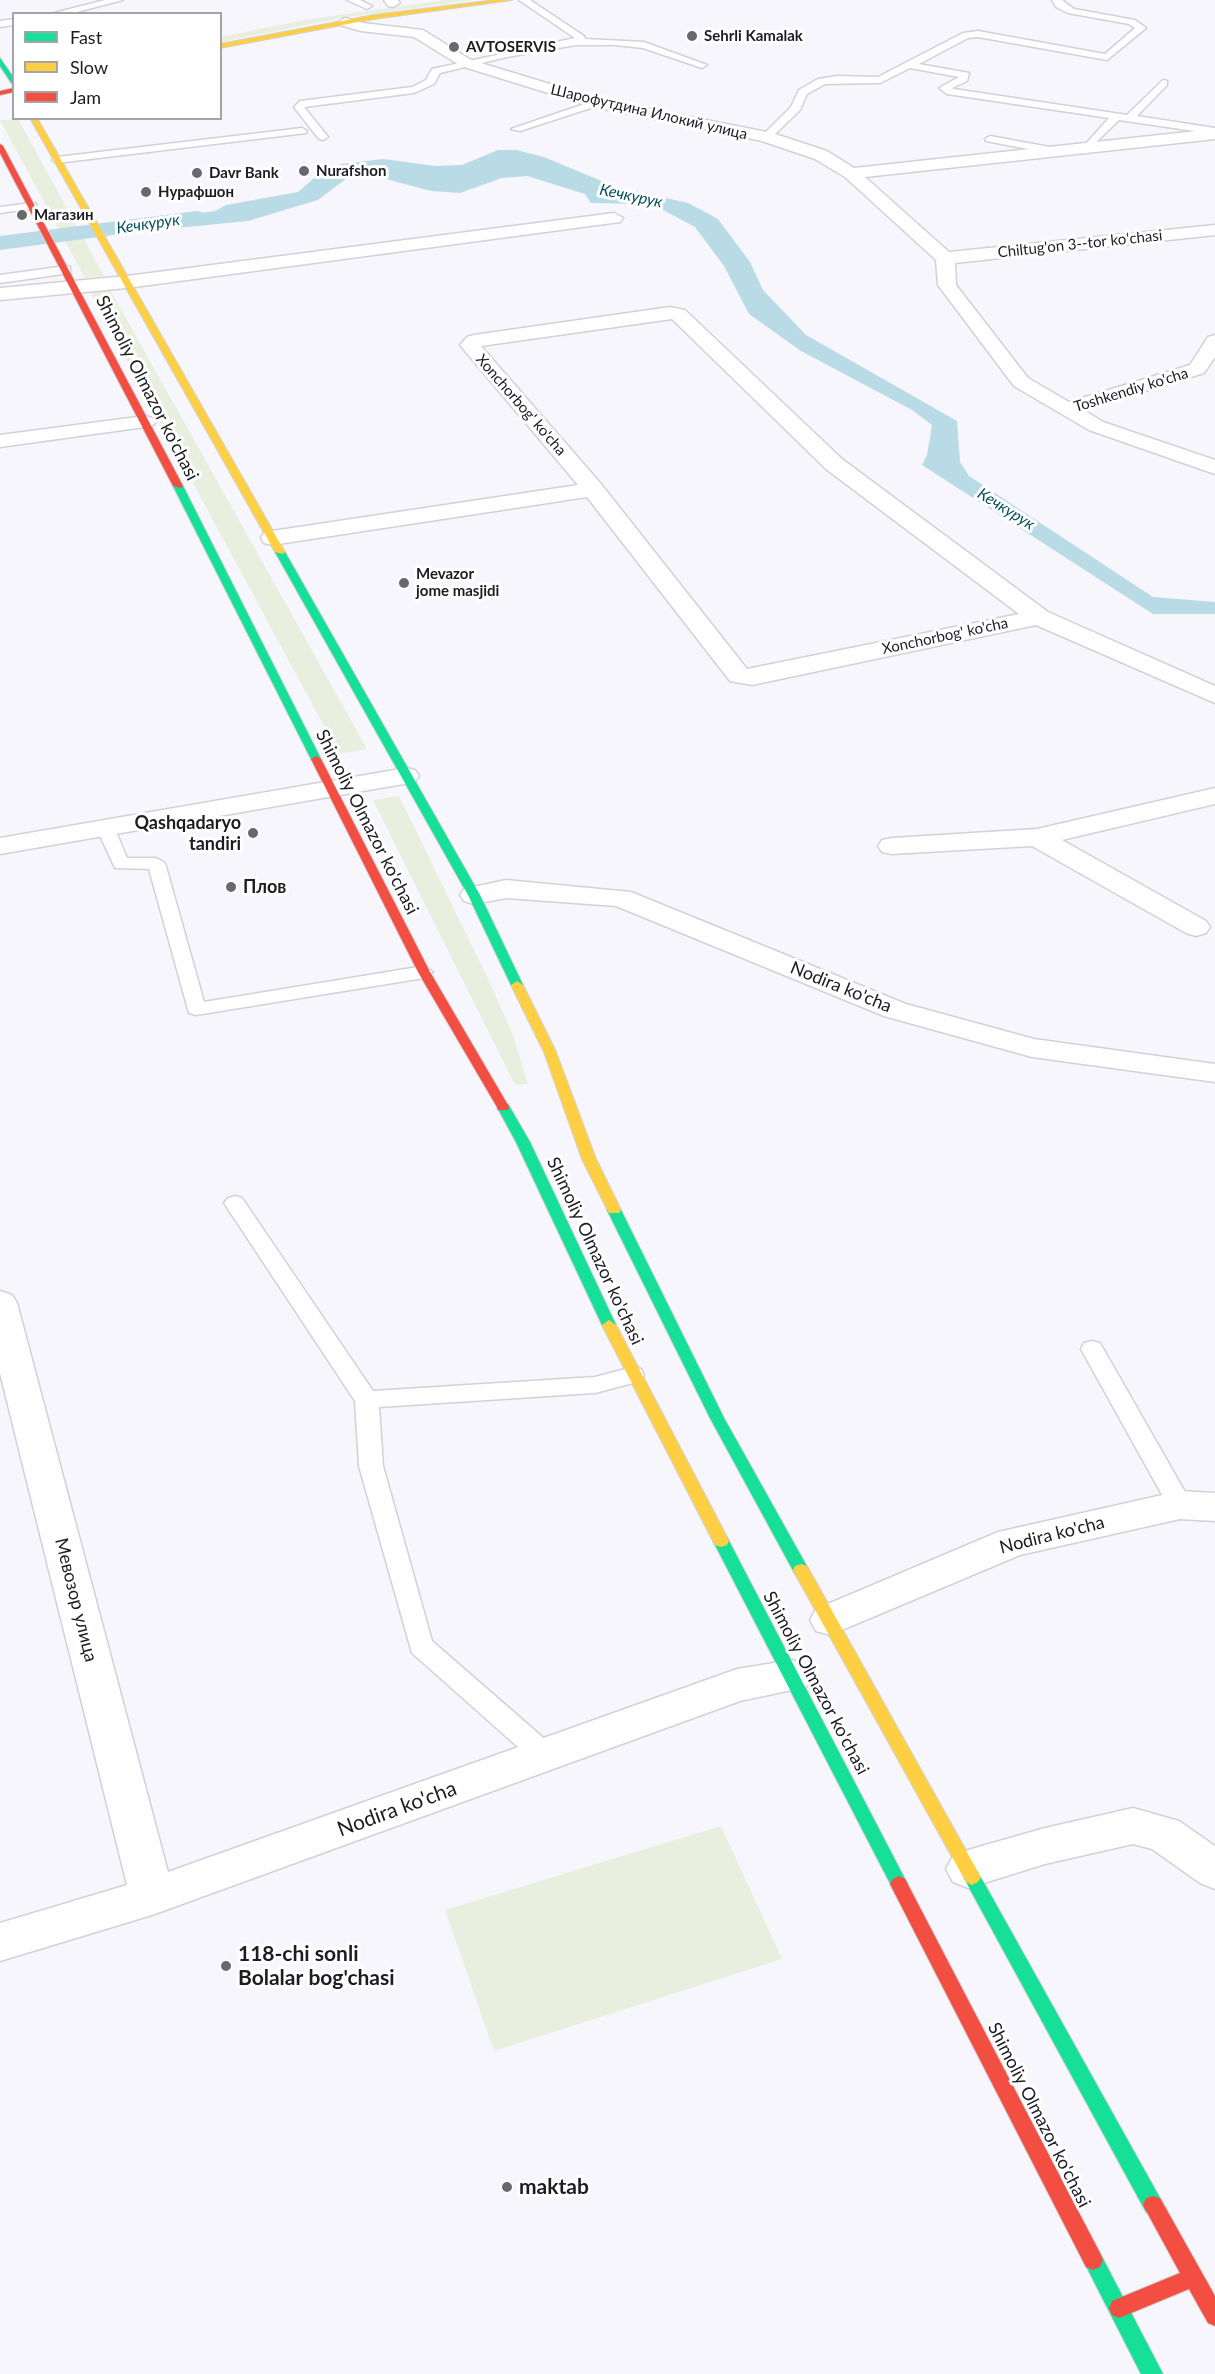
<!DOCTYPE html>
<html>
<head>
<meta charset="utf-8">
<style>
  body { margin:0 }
  #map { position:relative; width:1215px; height:2374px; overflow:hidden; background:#f7f6fc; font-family:Lato,sans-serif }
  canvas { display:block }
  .legend { position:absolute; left:12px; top:12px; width:210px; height:108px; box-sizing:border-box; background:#fff; border:2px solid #a4a4a6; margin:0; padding:8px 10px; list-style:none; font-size:18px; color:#1c1c21 }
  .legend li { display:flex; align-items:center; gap:12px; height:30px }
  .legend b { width:30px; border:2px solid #a4a4a6 }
</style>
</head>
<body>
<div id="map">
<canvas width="1215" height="2374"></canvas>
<ul class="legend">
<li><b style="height:8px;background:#16e098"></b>Fast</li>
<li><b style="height:8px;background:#ffcf43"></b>Slow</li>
<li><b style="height:8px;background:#f24e42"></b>Jam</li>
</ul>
</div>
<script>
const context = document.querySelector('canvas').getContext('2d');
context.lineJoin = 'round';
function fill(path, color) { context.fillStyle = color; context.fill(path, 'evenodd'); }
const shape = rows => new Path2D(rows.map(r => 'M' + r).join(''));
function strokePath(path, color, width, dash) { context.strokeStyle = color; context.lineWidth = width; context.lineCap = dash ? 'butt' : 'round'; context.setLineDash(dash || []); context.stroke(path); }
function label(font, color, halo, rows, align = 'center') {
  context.font = font + ' Lato,sans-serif'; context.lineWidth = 6; context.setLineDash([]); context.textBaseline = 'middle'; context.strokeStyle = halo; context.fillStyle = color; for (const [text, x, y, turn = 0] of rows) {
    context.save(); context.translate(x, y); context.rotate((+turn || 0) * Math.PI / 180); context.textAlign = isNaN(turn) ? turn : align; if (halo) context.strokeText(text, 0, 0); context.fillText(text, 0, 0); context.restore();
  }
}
const green = shape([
  [445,0,475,0,341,18,221,42,220,37,304,20],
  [18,119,104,276,85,278,0,120],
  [109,288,367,749,339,754,89,290],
  [399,796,490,983,513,1035,528,1084,515,1085,373,800],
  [721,1826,782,1959,494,2051,445,1910]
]);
const water = shape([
  [498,150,516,150,544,157,616,187,688,203,718,219,750,262,763,290,806,335,957,421,960,462,969,476,1153,597,1215,602,1215,614,1153,614,922,465,927,455,932,425,912,410,801,351,749,314,724,266,695,227,661,209,639,204,591,203,585,194,527,176,502,178,460,193,431,191,363,173,351,175,318,200,248,221,167,229,142,227,163,219,215,211,226,205,298,192,320,173,341,164,383,159,436,166,462,165]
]);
const canal = shape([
  [197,211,205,213,208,218,205,223,0,250,0,236,197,211]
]);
const lane = shape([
  [105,0,123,0,69,14,50,14,105,0],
  [347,0,360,0,372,6,367,9,347,0],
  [519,0,530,0,584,36,585,39,644,42,707,65,702,68,643,48,615,45,576,45,507,57,440,73,434,84,414,93,304,107,328,137,323,140,319,139,294,107,300,101,412,87,426,80,432,69,575,38,519,0],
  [1052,0,1062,0,1074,9,1135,20,1146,28,1107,60,978,37,968,38,919,64,969,73,967,81,952,88,954,89,1127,115,1163,80,1167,81,1167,85,1137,116,1215,128,1215,134,1119,120,1088,150,1083,147,1109,118,947,94,939,88,959,77,910,68,880,83,825,84,807,94,800,110,770,139,761,137,791,107,799,90,818,79,837,76,878,77,963,33,978,31,1105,54,1135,28,1129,24,1068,13,1056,7,1052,0],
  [14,19,14,25,0,27,0,21,14,19],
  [596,100,601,103,600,105,520,131,511,129,596,100],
  [302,128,307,131,306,133,57,163,52,160,57,157,302,128],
  [990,136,1055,148,1060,151,1055,154,986,141,985,139,990,136],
  [32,203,36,204,36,208,0,213,0,207,32,203],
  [66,266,70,267,70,273,0,283,0,275,66,266],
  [105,822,114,827,127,858,156,858,165,863,204,1002,424,966,433,972,424,978,196,1015,189,1013,149,869,115,868,96,827,105,822],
  [235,1196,242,1198,373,1391,595,1377,633,1367,641,1369,644,1375,641,1381,595,1393,379,1407,383,1466,432,1641,555,1748,559,1756,555,1764,546,1767,537,1764,412,1653,359,1466,355,1401,224,1203,228,1198,235,1196],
  [1092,1341,1100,1343,1189,1499,1192,1505,1189,1511,1180,1514,1171,1511,1081,1349,1084,1343,1092,1341]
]);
const street = shape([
  [384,0,398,0,400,3,393,7,388,6,384,0],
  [345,18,363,23,423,30,471,60,599,99,772,133,827,151,854,168,1215,129,1215,139,865,177,949,252,1215,225,1215,235,955,263,956,285,1028,378,1069,402,1190,365,1208,337,1215,335,1215,357,1204,373,1084,410,1103,422,1215,460,1215,474,1089,430,1014,386,938,285,936,260,845,177,815,159,762,141,590,106,461,66,414,37,361,31,340,25,338,22,345,18],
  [614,213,623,218,620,222,127,288,0,300,0,288,127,276,614,213],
  [670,307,685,310,842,459,1048,612,1215,686,1215,703,1036,625,752,685,730,681,587,497,272,545,264,543,261,538,264,533,272,531,578,485,460,345,467,337,474,335,670,307],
  [672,319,826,469,1019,614,747,669,601,484,481,346,672,319],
  [145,416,152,418,156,422,152,426,0,447,0,435,145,416],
  [406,768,415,770,419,776,415,782,0,854,0,838,406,768],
  [1215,788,1215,804,1062,840,1206,921,1210,927,1206,933,1196,936,1186,933,1032,846,892,854,882,852,878,846,882,840,892,838,1037,829,1215,788],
  [506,880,631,892,906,1004,1034,1039,1215,1064,1215,1082,1032,1057,884,1016,616,906,506,898,474,904,464,901,460,895,464,889,506,880],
  [0,1291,12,1295,17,1303,168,1872,737,1669,792,1660,806,1665,812,1676,806,1687,740,1701,152,1915,0,1961,0,1923,127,1885,0,1373,0,1291],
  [1180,1491,1215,1493,1215,1521,1180,1519,1020,1555,830,1635,816,1631,810,1620,816,1609,998,1532,1180,1491],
  [1133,1808,1179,1821,1215,1846,1215,1889,1200,1883,1152,1849,1133,1844,1045,1864,968,1888,953,1882,946,1869,953,1856,968,1850,1045,1828,1133,1808]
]);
const fast = shape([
  [0,58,14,78,14,87,0,66,0,58],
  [175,484,183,486,321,759,320,761,312,761,311,759,173,486,175,484],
  [277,550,285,552,480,895,523,985,521,988,513,988,511,985,468,895,275,552,277,550],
  [503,1103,508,1104,530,1142,616,1325,614,1328,609,1330,602,1325,516,1142,497,1107,503,1103],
  [614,1206,621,1210,724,1418,809,1570,807,1574,801,1576,795,1574,710,1418,607,1210,614,1206],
  [721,1535,727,1537,729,1541,905,1879,908,1884,905,1889,899,1892,893,1889,713,1541,715,1537,721,1535],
  [972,1869,978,1872,1160,2198,1163,2205,1160,2212,1153,2214,1146,2212,966,1882,963,1877,966,1872,972,1869],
  [1093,2250,1100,2253,1163,2374,1141,2374,1083,2260,1086,2253,1093,2250]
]);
const slow = shape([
  [495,0,512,0,374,19,220,48,220,44,374,15,495,0],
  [30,118,37,118,285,552,283,554,275,552,30,118],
  [517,981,523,985,556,1052,596,1159,621,1210,619,1213,609,1213,582,1159,544,1052,511,985,517,981],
  [609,1320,616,1325,729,1541,727,1545,721,1547,715,1545,713,1541,602,1325,609,1320],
  [801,1564,807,1566,978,1872,981,1877,978,1882,972,1885,966,1882,793,1570,795,1566,801,1564]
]);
const jam = shape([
  [14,88,14,92,0,95,0,91,14,88],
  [0,144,3,146,183,486,181,488,173,486,0,153,0,144],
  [316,756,321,759,430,972,509,1107,508,1110,498,1110,497,1107,418,972,311,759,316,756],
  [899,1876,905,1879,1100,2253,1103,2260,1100,2267,1093,2270,1086,2267,890,1884,893,1879,899,1876],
  [1153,2196,1160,2198,1215,2296,1215,2326,1208,2323,1189,2289,1119,2318,1112,2315,1109,2308,1112,2301,1180,2273,1143,2205,1146,2198,1153,2196]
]);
const markers = [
  [692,36,6,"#69686e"],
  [454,47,6,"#69686e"],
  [304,171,6,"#69686e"],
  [197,173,6,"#69686e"],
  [146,192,6,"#69686e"],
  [22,215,6,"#69686e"],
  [404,583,6,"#69686e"],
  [253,833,6,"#69686e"],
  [231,887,6,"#69686e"],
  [226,1966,6,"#69686e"],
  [507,2187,6,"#69686e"]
];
const farPoinames = [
  ["Sehrli Kamalak",704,36],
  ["AVTOSERVIS",466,47],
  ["Nurafshon",316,171],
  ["Davr Bank",209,173],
  ["Нурафшон",158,192],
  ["Магазин",34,215],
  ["Mevazor",416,574],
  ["jome masjidi",416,591]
];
const farStreetnames = [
  ["Шарофутдина Илокий улица",649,112,13],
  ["Chiltug'on 3--tor koʻchasi",1080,244,-6],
  ["Toshkendiy ko'cha",1131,390,-17],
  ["Xonchorbog' ko'cha",521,405,49],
  ["Xonchorbog' ko'cha",945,636,-12]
];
const farWaternames = [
  ["Кечкурук",631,196,12],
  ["Кечкурук",148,224,-8],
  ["Кечкурук",1006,509,32]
];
const streetNames = [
  ["Shimoliy Olmazor ko'chasi",147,388,63],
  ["Shimoliy Olmazor ko'chasi",367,822,63],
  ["Nodira ko'cha",841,987,22],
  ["Shimoliy Olmazor ko'chasi",595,1251,65],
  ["Nodira ko'cha",1052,1535,-14],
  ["Мевозор улица",76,1600,76],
  ["Shimoliy Olmazor ko'chasi",816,1683,62],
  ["Shimoliy Olmazor ko'chasi",1039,2115,63]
];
const poiNames = [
  ["Qashqadaryo",241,823],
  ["tandiri",241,844],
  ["Плов",243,887,"left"]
];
const nearStreetnames = [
  ["Nodira ko'cha",397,1809,-20]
];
const nearPoinames = [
  ["118-chi sonli",238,1954],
  ["Bolalar bog'chasi",238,1978],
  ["maktab",519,2187]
];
fill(green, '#e8efde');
fill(water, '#b9dbe6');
fill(canal, '#b9dbe6');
strokePath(lane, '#d2d1d7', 3);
strokePath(street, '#d2d1d7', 3);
strokePath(fast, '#d2d1d7', 2);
strokePath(slow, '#d2d1d7', 2);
strokePath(jam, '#d2d1d7', 2);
fill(lane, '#fefeff');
fill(street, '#fefeff');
fill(fast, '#16e098');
fill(slow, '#ffcf43');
fill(jam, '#f24e42');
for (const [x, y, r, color] of markers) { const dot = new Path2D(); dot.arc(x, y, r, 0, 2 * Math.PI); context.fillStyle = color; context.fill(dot); strokePath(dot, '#fff', 2); }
label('bold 15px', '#1c1c21', '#fff', farPoinames, 'left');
label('15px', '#1c1c21', '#fff', farStreetnames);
label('italic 16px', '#08505f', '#fff', farWaternames);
label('18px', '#1c1c21', '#fff', streetNames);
label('bold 18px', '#1c1c21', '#fff', poiNames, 'right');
label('21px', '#1c1c21', '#fff', nearStreetnames);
label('bold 21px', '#1c1c21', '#fff', nearPoinames, 'left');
</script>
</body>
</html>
